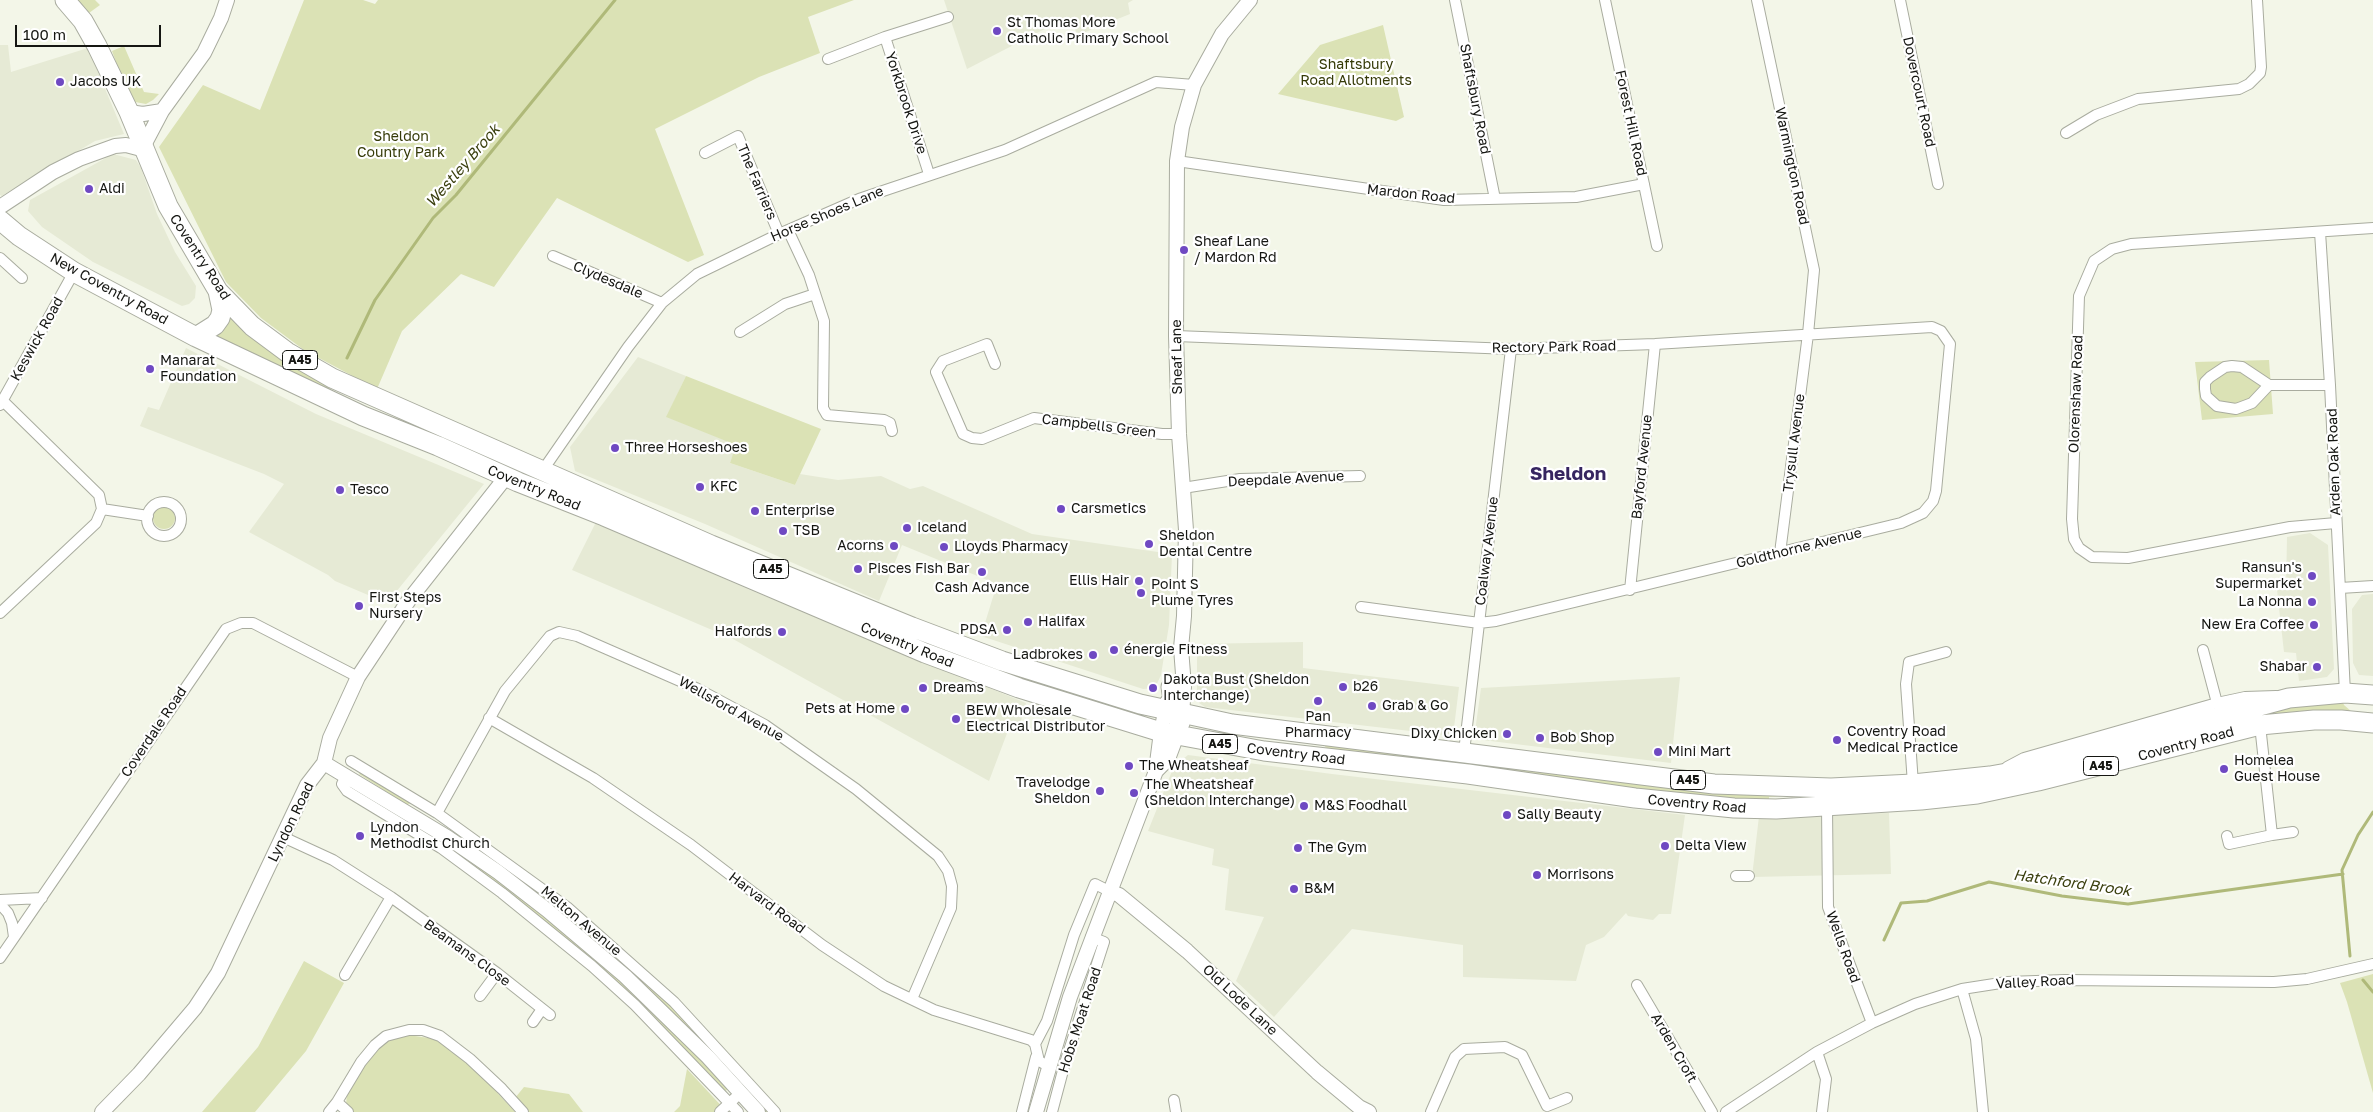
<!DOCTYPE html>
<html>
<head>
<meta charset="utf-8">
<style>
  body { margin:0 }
  #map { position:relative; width:2373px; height:1112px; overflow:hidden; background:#f3f6e8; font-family:"Golos Text",sans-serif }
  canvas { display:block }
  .scale { position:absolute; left:15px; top:25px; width:146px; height:22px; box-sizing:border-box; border:2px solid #151612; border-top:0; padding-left:6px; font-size:15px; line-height:18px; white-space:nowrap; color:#151612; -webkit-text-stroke:4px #fff; paint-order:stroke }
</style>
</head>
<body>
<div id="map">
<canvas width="2373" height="1112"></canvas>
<div class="scale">100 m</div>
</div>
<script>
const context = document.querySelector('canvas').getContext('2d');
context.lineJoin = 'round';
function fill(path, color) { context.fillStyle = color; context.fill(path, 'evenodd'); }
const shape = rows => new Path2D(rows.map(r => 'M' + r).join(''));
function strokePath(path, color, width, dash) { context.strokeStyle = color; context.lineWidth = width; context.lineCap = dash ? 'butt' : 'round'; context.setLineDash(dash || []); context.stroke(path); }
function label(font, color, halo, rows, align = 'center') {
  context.font = font + ' "Golos Text",sans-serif'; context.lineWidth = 4.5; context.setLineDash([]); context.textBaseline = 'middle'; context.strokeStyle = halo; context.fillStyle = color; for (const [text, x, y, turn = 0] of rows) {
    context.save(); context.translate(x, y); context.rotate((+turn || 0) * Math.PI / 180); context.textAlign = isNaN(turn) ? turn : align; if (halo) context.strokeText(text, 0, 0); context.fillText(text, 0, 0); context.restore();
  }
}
const built = shape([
  [944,0,1133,0,1128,3,1130,14,1078,35,1068,17,967,69],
  [0,45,8,45,11,72,88,48,124,134,95,141,2,196,0,195],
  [113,154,136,160,141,168,157,214,175,252,196,286,195,298,189,304,182,306,93,262,42,227,28,211,30,200],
  [186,348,316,414,484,484,387,603,335,581,328,575,249,532,284,484,264,474,140,426,148,407,159,410],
  [638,357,686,376,667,417,737,445,730,463,795,485,800,474,838,480,881,476,910,489,923,486,1032,534,1172,554,1169,625,1161,675,1155,688,1143,689,981,636,997,584,902,545,879,601,705,524,575,471,570,447],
  [596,522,750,590,1026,703,1018,731,1009,728,989,781,733,639,572,570],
  [2310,533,2328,545,2334,669,2327,677,2299,681,2296,653,2284,652,2277,590,2286,588,2287,537],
  [2373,594,2373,676,2359,675,2353,663,2352,609,2362,595],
  [1303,642,1303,668,1459,687,1453,736,1205,707,1199,703,1197,697,1197,644],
  [1680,677,1671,763,1474,739,1481,688],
  [1188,755,1332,774,1685,815,1671,914,1659,914,1653,920,1628,916,1626,913,1604,937,1586,945,1576,981,1463,977,1463,945,1352,929,1274,1017,1236,981,1264,917,1225,910,1229,869,1212,865,1214,849,1148,831,1174,766],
  [1889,813,1891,874,1752,877,1759,816]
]);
const green = shape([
  [77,0,95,0,100,5,89,13],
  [304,0,363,0,375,4,378,0,854,0,808,17,820,53,759,77,655,129,704,255,688,262,557,198,494,287,461,274,402,331,377,389,304,350,261,318,226,282,159,147,203,85,260,110],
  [1383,25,1404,117,1396,121,1278,94,1320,45],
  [124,46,144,92,159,94,153,100,146,104,135,102,126,89,112,51],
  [232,315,319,379,337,395,216,339,215,335,228,316],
  [2269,360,2273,414,2202,420,2195,362],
  [686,376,821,429,795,485,730,463,736,445,666,417],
  '153 518a11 11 0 1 1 22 0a11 11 0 1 1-22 0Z',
  [2342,700,2344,705,2352,712,2114,751,2278,707],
  [1326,744,1462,764,1344,755,1325,747],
  [1472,763,1781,793,1780,796,1769,797,1769,803,1716,801,1487,768],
  [361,770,413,802,407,805,359,774],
  [350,784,471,858,563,928,645,1001,728,1087,727,1090,725,1091,642,1008,546,924,351,790,349,786],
  [456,833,559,905,666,1001,772,1112,765,1112,752,1095,700,1042,456,837],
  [304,961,344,983,306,1051,255,1112,202,1112,258,1047],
  [2373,974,2373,1093,2347,1002,2340,983],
  [408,1035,436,1039,468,1061,515,1112,353,1112,346,1106,347,1091,363,1063,390,1039],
  [687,1069,727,1112,674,1112,680,1106],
  [524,1087,569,1094,583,1112,529,1112,515,1098]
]);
const stream = shape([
  [347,358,375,300,433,218,456,195,615,0],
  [1884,940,1901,903,1927,901,1989,882,2062,896,2128,904,2343,874],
  [2350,956,2342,870,2358,835,2373,812],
  [2363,980,2373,992]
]);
const street = shape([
  [1455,0,1495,199],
  [1605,0,1657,246],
  [1757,0,1814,270,1808,334,1780,553],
  [1900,0,1938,184],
  [828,59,885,37],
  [2066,133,2096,115,2138,99,2239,89,2249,84,2260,73,2261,67,2257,0],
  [705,153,738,136,779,234],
  [1177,161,1444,200,1576,197,1644,184],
  [929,174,885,37,948,17],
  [788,230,809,275,824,321,823,408,827,415,884,420,890,423,892,431],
  [2320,232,2330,385,2345,693],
  [553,256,662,303],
  [0,258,22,278],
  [740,332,785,304,815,294],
  [1176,336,1511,349,1655,344,1932,327,1941,331,1950,344,1936,491,1933,501,1923,513,1901,523,1496,621,1479,623,1361,607],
  [995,364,987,344,943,361,936,372,963,434,972,438,982,439,1034,418,1162,434,1179,434],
  [2269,385,2242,367,2232,366,2225,367,2210,377,2205,382,2205,389,2206,396,2217,406,2236,409,2252,403,2269,385,2330,385],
  [0,405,74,272],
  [543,470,628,347,662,303,697,274,779,234,859,199,1005,150,1156,82,1194,85],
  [1183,488,1240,479,1360,476],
  '147 519a17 17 0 1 1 34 0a17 17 0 1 1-34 0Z',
  [102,509,148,516],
  [2336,523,2290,527,2128,558,2092,557,2079,548,2074,539,2072,519,2079,296,2094,261,2112,249,2131,244,2373,228],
  [2340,588,2373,586],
  [1630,590,1655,344],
  [0,613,96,523,102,509,99,495,3,401],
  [2203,650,2217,703],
  [489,718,593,778,691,845,822,945,884,986,934,1010,1031,1040,1035,1044,1039,1061,1048,1066],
  [1464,752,1511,349],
  [351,761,437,813,567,907,674,1002,775,1112],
  [2007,767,2024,758,2217,703,2245,697,2276,696],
  [346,776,342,784,347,791,441,848,502,893,592,966,635,1005,738,1112],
  [1913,784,1906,684,1909,662,1946,652],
  [1827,807,1828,907,1872,1023],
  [437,813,505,691,550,636,559,632,577,636,696,688,765,725,856,789,938,856,948,871,952,886,951,908,912,999],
  [2272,835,2293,832],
  [2227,836,2229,844,2272,835,2260,725],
  [283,837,333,860,391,897,497,973,550,1015],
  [1736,876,1749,876],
  [0,900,42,898],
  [0,904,8,913,12,923,14,937],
  [0,958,226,629,241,623,253,623,358,677],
  [345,975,391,897],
  [1637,985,1712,1112],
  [1962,989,1976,1039,1983,1112],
  [480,996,497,973],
  [533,1022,542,1009],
  [1035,1044,1047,1021,1074,935,1095,884,1109,891],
  [1817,1052,1826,1079,1822,1112],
  [1174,1100,1176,1112],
  [329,1112,337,1102],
  [348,1112,337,1102,361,1062,375,1045,386,1036,409,1030,423,1030,440,1036,470,1059,502,1089,523,1112],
  [720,1112,735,1098],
  [1022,1112,1036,1057],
  [1052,1112,1065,1063,1104,942,1091,937],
  [1431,1112,1455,1057,1464,1049,1505,1047,1522,1055,1547,1106,1567,1098],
  [1726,1112,1817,1052,1872,1023,1915,1004,1962,989,2007,982,2065,980,2274,982,2307,979,2373,964]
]);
const secondary = shape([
  [129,112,143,114,162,111],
  [143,147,162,111,204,53,221,18,227,0],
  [0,207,53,172,79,159,115,146,126,145,145,150],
  [324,763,447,837,498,872,547,910,625,976,708,1057,758,1112],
  [1156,771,1168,759,1177,735,1182,714,1184,687,1181,648,1184,616,1186,530,1179,434,1176,336,1177,161,1182,127,1194,85,1222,34,1250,0],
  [1109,891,1119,895,1187,951,1317,1072,1359,1107,1369,1112],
  [102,1112,139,1074,195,1008,218,973,307,785,324,763,330,738,358,677,409,600,506,477],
  [1036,1112,1070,997,1156,771,1161,732,1167,702]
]);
const highway = shape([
  [65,0,83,21,97,46,129,112,168,206,218,291,252,326,287,352,332,378,711,545,912,627,1002,661,1140,704,1232,724,1714,784,1831,788,1913,784,1990,776,2018,771,2289,698,2345,693,2373,695],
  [0,220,19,236,74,272,196,337,363,416,438,446,518,482,604,516,925,653,1019,688,1161,732,1264,751,1468,774,1635,798,1734,808,1776,809,1921,800,1977,794,2038,781,2260,725,2314,720,2341,720,2373,723],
  [196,337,215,325,220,318,222,310,218,291],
  [1171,687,1175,713,1180,723]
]);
const markers = [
  [997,31,5,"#6f49c2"],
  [60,82,5,"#6f49c2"],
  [89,189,5,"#6f49c2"],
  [1184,250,5,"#6f49c2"],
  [150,369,5,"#6f49c2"],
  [615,448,5,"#6f49c2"],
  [700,487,5,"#6f49c2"],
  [340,490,5,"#6f49c2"],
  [1061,509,5,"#6f49c2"],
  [755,511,5,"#6f49c2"],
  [907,528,5,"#6f49c2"],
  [783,531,5,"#6f49c2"],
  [1149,544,5,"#6f49c2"],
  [894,546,5,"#6f49c2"],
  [944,547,5,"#6f49c2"],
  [858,569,5,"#6f49c2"],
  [982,572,5,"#6f49c2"],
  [2312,576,5,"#6f49c2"],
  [1139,581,5,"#6f49c2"],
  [1141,593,5,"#6f49c2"],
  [2312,602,5,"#6f49c2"],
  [359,606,5,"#6f49c2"],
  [1028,622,5,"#6f49c2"],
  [2314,625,5,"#6f49c2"],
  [1007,630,5,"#6f49c2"],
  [782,632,5,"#6f49c2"],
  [1114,650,5,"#6f49c2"],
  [1093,655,5,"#6f49c2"],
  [2317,667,5,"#6f49c2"],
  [1343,687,5,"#6f49c2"],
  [923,688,5,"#6f49c2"],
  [1153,688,5,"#6f49c2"],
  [1318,701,5,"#6f49c2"],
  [1372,706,5,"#6f49c2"],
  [905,709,5,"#6f49c2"],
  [956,719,5,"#6f49c2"],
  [1507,734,5,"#6f49c2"],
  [1540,738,5,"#6f49c2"],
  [1837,740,5,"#6f49c2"],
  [1658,752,5,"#6f49c2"],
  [1129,766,5,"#6f49c2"],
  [2224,769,5,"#6f49c2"],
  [1100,791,5,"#6f49c2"],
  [1134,793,5,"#6f49c2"],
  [1304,806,5,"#6f49c2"],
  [1507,815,5,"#6f49c2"],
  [360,836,5,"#6f49c2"],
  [1665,846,5,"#6f49c2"],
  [1298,848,5,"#6f49c2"],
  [1537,875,5,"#6f49c2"],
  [1294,889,5,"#6f49c2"]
];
const shields = [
  [300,360,35],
  [771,569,35],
  [1220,744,35],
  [2101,766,35],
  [1688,780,35]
];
const shieldNames = [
  ["A45",300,360],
  ["A45",771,569],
  ["A45",1220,744],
  ["A45",2101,766],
  ["A45",1688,780]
];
const poiNames = [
  ["St Thomas More",1007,23],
  ["Catholic Primary School",1007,39],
  ["Jacobs UK",70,82],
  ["Aldi",99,189],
  ["Sheaf Lane",1194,242],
  ["/ Mardon Rd",1194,258],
  ["Manarat",160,361],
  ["Foundation",160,377],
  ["Three Horseshoes",625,448],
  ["KFC",710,487],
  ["Tesco",350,490],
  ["Carsmetics",1071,509],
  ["Enterprise",765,511],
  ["Iceland",917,528],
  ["TSB",793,531],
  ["Sheldon",1159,536],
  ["Dental Centre",1159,552],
  ["Acorns",884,546,"right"],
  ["Lloyds Pharmacy",954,547],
  ["Ransun's",2302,568,"right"],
  ["Supermarket",2302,584,"right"],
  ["Pisces Fish Bar",868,569],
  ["Ellis Hair",1129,581,"right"],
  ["Point S",1151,585],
  ["Plume Tyres",1151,601],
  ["Cash Advance",982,588,"center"],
  ["First Steps",369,598],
  ["Nursery",369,614],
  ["La Nonna",2302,602,"right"],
  ["Halifax",1038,622],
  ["New Era Coffee",2304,625,"right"],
  ["PDSA",997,630,"right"],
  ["Halfords",772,632,"right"],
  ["énergie Fitness",1124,650],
  ["Ladbrokes",1083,655,"right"],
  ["Shabar",2307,667,"right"],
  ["Dakota Bust (Sheldon",1163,680],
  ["Interchange)",1163,696],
  ["b26",1353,687],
  ["Dreams",933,688],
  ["Grab & Go",1382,706],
  ["Pets at Home",895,709,"right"],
  ["BEW Wholesale",966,711],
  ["Electrical Distributor",966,727],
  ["Pan",1318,717,"center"],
  ["Pharmacy",1318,733,"center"],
  ["Coventry Road",1847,732],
  ["Medical Practice",1847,748],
  ["Dixy Chicken",1497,734,"right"],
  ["Bob Shop",1550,738],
  ["Mini Mart",1668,752],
  ["Homelea",2234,761],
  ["Guest House",2234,777],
  ["The Wheatsheaf",1139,766],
  ["Travelodge",1090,783,"right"],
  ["Sheldon",1090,799,"right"],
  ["The Wheatsheaf",1144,785],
  ["(Sheldon Interchange)",1144,801],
  ["M&S Foodhall",1314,806],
  ["Sally Beauty",1517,815],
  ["Lyndon",370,828],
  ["Methodist Church",370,844],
  ["Delta View",1675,846],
  ["The Gym",1308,848],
  ["Morrisons",1547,875],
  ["B&M",1304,889]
];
const parkNames = [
  ["Shaftsbury",1356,65],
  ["Road Allotments",1356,81],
  ["Sheldon",401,137],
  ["Country Park",401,153]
];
const streetNames = [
  ["Dovercourt Road",1919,92,78],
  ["Shaftsbury Road",1475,99,79],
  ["Yorkbrook Drive",906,103,72],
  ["Forest Hill Road",1631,123,78],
  ["Warmington Road",1792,166,78],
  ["The Farriers",757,182,67],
  ["Mardon Road",1411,194,6],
  ["Horse Shoes Lane",827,214,-23],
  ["Coventry Road",200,257,57],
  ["Clydesdale",608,280,23],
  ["New Coventry Road",109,289,29],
  ["Keswick Road",37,339,-61],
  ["Rectory Park Road",1554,347,-1],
  ["Sheaf Lane",1177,357,-91],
  ["Olorenshaw Road",2076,394,-88],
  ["Campbells Green",1099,426,7],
  ["Trysull Avenue",1794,443,-83],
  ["Arden Oak Road",2334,462,-92],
  ["Bayford Avenue",1642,467,-84],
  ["Deepdale Avenue",1286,479,-3],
  ["Coventry Road",534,488,22],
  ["Goldthorne Avenue",1799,548,-14],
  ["Coalway Avenue",1487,551,-83],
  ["Coventry Road",907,645,22],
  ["Wellsford Avenue",731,709,29],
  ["Coverdale Road",154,732,-56],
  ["Coventry Road",2186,744,-15],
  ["Coventry Road",1296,754,7],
  ["Coventry Road",1697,804,5],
  ["Lyndon Road",291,822,-64],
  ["Harvard Road",767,903,37],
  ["Melton Avenue",581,921,40],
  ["Wells Road",1843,947,70],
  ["Beamans Close",467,953,36],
  ["Valley Road",2035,982,-3],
  ["Old Lode Lane",1240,1000,43],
  ["Hobs Moat Road",1080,1020,-72],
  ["Arden Croft",1674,1048,60]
];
const waterNames = [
  ["Westley Brook",463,166,-49],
  ["Hatchford Brook",2072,883,8]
];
const districtNames = [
  ["Sheldon",1568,474]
];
fill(built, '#e6ead5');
fill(green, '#dbe2b5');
strokePath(stream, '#afb979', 3);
strokePath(street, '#a9ac9f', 12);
strokePath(secondary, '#a9ac9f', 16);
strokePath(highway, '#a9ac9f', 21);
strokePath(street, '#fff', 10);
strokePath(secondary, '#fff', 14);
strokePath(highway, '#fff', 19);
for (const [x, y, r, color] of markers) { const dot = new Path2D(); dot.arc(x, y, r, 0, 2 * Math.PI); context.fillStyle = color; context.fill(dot); strokePath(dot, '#fff', 2); }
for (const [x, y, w] of shields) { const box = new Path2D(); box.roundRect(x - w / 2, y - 9.5, w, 19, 4); context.fillStyle = '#fff'; context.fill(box); strokePath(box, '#151612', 1); }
label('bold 12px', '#151612', null, shieldNames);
label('14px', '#151612', '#fff', poiNames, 'left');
label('14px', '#353a07', '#fff', parkNames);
label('14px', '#151612', '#fff', streetNames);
label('italic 15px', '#3a3f0e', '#fff', waterNames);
label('bold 19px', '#362560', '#fff', districtNames);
</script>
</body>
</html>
